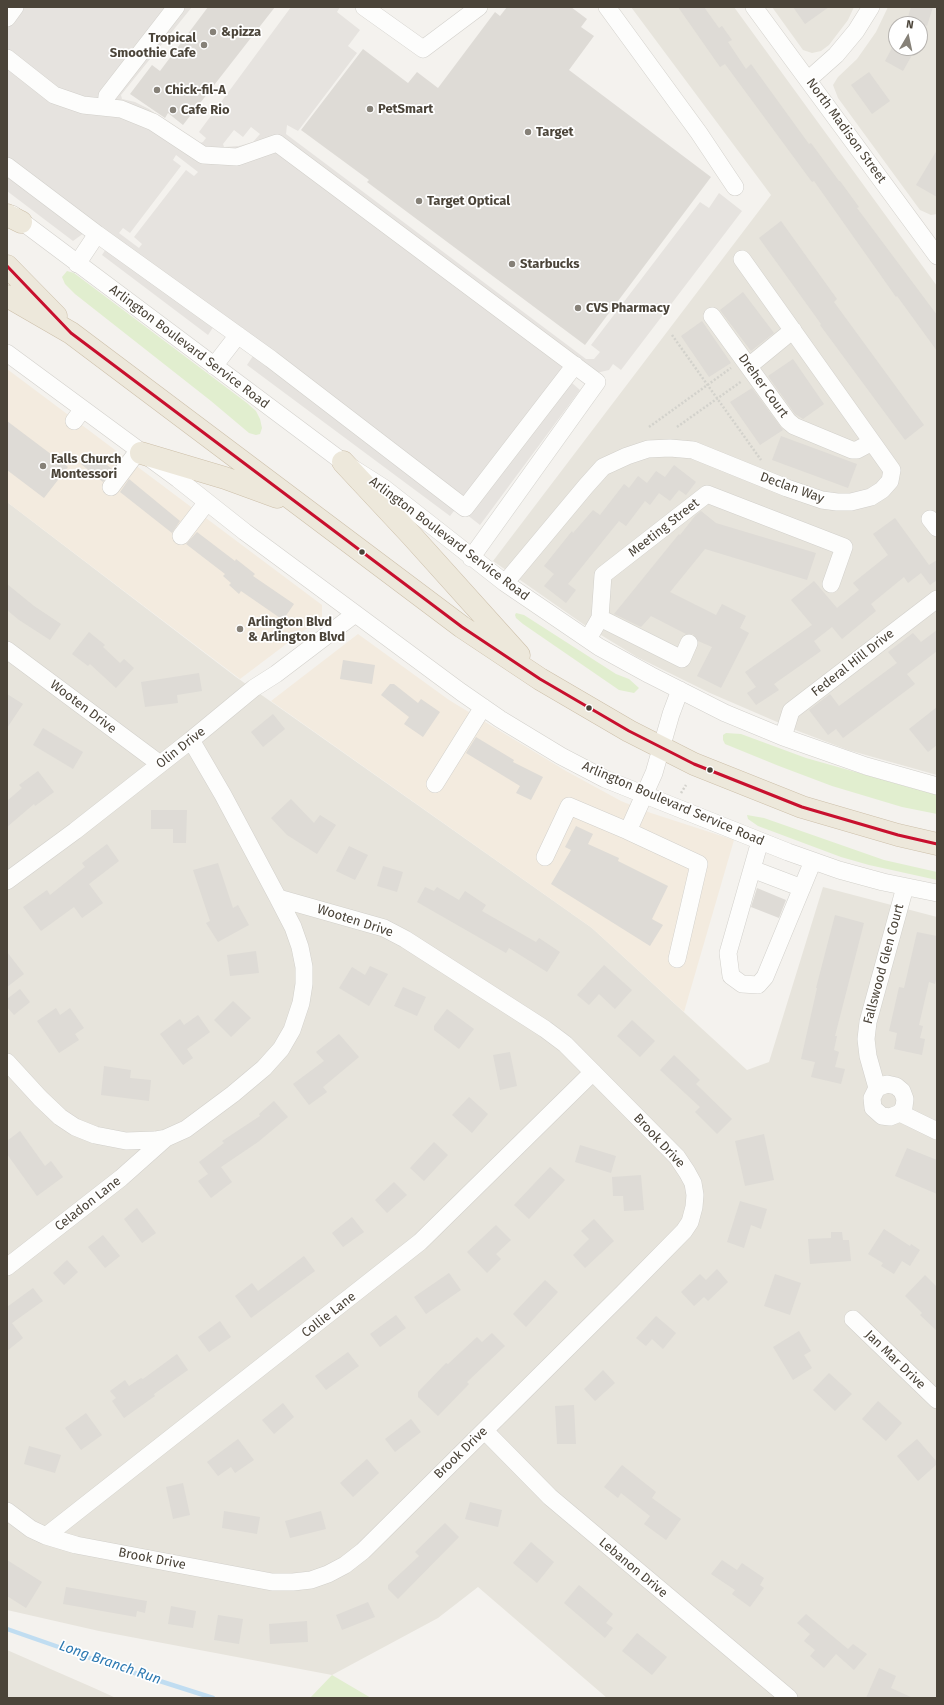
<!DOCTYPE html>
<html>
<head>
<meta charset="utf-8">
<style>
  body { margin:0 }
  #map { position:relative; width:944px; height:1705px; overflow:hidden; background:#f4f2ee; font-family:"Fira Sans",sans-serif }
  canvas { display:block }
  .frame { position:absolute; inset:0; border:8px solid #4b4439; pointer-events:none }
  .north { position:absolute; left:888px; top:16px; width:40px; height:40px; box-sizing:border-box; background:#fff; border:1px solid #b7b4b0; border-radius:50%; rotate:9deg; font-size:11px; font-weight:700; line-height:16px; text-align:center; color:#4b4439 }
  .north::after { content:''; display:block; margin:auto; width:14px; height:18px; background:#868178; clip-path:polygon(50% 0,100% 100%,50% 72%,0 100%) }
</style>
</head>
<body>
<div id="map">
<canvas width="944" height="1705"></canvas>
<div class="frame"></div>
<div class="north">N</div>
</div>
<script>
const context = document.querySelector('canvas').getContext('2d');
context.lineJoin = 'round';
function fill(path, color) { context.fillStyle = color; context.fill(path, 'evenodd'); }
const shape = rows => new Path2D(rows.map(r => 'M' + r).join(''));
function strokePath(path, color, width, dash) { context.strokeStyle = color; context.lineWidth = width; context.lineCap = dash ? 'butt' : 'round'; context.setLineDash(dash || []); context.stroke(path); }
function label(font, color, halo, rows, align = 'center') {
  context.font = font + ' "Fira Sans",sans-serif'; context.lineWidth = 3.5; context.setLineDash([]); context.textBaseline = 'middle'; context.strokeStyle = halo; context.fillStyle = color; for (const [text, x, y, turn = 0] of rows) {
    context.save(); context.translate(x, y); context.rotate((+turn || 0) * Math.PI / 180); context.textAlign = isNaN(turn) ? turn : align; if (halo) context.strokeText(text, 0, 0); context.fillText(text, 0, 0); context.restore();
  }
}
const residential = shape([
  [631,7,734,7,937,286,937,775,848,750,798,731,710,693,637,657,583,624,493,561,771,195],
  [772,7,854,7,848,20,829,45,821,51,812,53,803,50],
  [888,7,937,7,937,214,931,215,920,210,838,98,833,85,838,77,857,59,876,32],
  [896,24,920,24,920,48,896,48],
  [7,502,236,677,592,928,747,1070,769,1062,823,887,937,917,937,1698,607,1698,478,1587,438,1618,332,1675,99,1631,7,1610],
  [7,1650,94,1688,116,1698,7,1698]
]);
const commercial = shape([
  [7,369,322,605,322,617,240,679,7,502],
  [358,634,449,700,566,771,621,801,651,813,734,840,684,1012,592,928,271,701]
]);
const green = shape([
  [67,271,74,273,247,403,256,411,260,419,262,428,260,434,256,435,249,433,211,401,75,294,65,284,62,277],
  [516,613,524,615,616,674,629,679,639,688,634,693,619,690,523,624,516,618,515,615],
  [726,733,741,734,806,758,937,795,937,814,902,807,832,786,779,766,725,744,723,740,723,735],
  [747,815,764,818,884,860,937,872,937,880,869,865,841,857,758,826,748,819],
  [332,1675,371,1698,310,1698]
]);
const parking = shape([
  [7,7,192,7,121,95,122,99,135,102,149,109,188,138,200,143,203,142,206,138,199,132,291,7,340,7,337,12,360,30,348,46,357,53,298,131,287,125,286,134,586,359,594,359,600,352,591,345,700,202,709,208,719,193,742,211,621,370,613,364,609,370,575,378,572,383,580,390,480,525,457,507,450,516,247,365,253,356,214,326,208,335,102,255,108,246,84,233,73,241,7,191],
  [251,127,260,134,253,142,239,146,224,147,223,144,234,130,243,137],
  [176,155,198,172,194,176,186,170,134,237,142,244,139,248,119,233,123,228,130,233,181,166,173,160]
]);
const stream = shape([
  [7,1629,116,1667,213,1698]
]);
const building = shape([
  [208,7,275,7,183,125,168,113,165,118,130,94,152,65,160,71],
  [507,7,571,7,587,19,581,27,594,36,569,70,711,177,585,345,367,182,369,180,301,130,363,49,408,83,417,72,438,88,495,12,500,16],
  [678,7,704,7,719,28,722,26,732,40,728,42,746,69,751,64,809,144,811,143,839,181,840,181,859,207,857,208,937,315,937,351,897,296,896,297,814,181,812,182,725,64,720,67],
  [793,7,829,7,805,24],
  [911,7,933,7,927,26,907,20],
  [892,48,916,48,903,71,885,61],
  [869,72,890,101,872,114,851,85],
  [937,150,937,197,916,185],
  [781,221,837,299,834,302,924,425,905,440,820,325,821,324,759,238],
  [743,292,774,333,751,351,720,310],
  [702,321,731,363,709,377,681,336],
  [793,359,824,404,803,419,795,414,768,376],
  [752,388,783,430,760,445,730,402],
  [7,421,68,467,44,498,7,470],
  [781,436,857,464,848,488,772,460],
  [91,452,112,469,103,482,81,464],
  [674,465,696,482,686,495,679,490,670,501,659,493,650,505,645,501,626,526,619,521,568,584,576,590,566,603,544,586,554,574,544,566,572,531,573,533,593,510,600,515,624,484,629,488,638,476,647,483,656,471,665,477],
  [129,479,180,521,172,533,120,492],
  [701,511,716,523,816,553,807,580,705,549,670,592,716,615,722,604,746,616,740,628,749,633,721,688,697,676,712,647,698,641,693,634,686,634,651,616,641,627,614,614,679,534,680,535,695,516],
  [895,518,929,565,937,560,937,580,930,585,921,573,908,583,904,577,871,604,876,611,842,639,832,627,814,641,821,651,774,684,779,690,756,705,747,693,756,687,745,672,812,625,791,600,814,581,837,608,859,590,853,583,888,555,873,534],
  [197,532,235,561,236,559,255,574,253,576,294,604,283,620,241,591,239,594,229,585,231,583,223,576,225,574,186,544],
  [7,584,34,606,61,624,50,640,19,620,7,610],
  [937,630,937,651,907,674,915,684,843,738,836,729,828,735,809,710,830,694,839,706,897,663,888,652,913,633,921,642],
  [89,632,105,645,103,647,120,663,124,659,134,668,116,688,90,664,88,666,72,654],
  [343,660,375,665,372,684,340,679],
  [199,673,202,691,177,695,178,703,145,707,141,682],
  [390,684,394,684,418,703,421,699,440,712,423,737,404,724,409,717,381,695],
  [7,694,23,704,7,728],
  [937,707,937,745,928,752,909,729],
  [273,714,285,729,263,747,251,732],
  [43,728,83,752,73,769,33,745],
  [476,737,514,760,513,762,543,777,531,800,516,793,520,786,466,753],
  [38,771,54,792,35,806,34,804,7,827,7,801,22,788,19,785],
  [291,799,314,823,320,815,336,825,317,854,287,835,271,818],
  [151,810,187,810,186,843,173,843,173,829,151,829],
  [576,826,593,834,588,844,619,858,618,861,668,886,652,919,663,925,650,946,551,884,571,850,565,847],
  [107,844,119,861,89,884,103,903,82,918,74,907,41,931,23,907,47,890,50,895,85,867,82,863],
  [349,846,368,855,355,880,336,871],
  [218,863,233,908,238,905,249,925,218,942,206,923,210,921,193,870],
  [383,866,403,872,397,892,377,886],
  [425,887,434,891,437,887,459,900,465,891,486,905,482,911,536,942,539,938,560,952,547,972,509,948,506,953,417,902],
  [757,888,786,900,779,918,751,907],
  [835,915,864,923,835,1036,837,1036,834,1050,839,1052,835,1067,845,1069,841,1084,811,1077,815,1062,801,1059,817,988,816,988],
  [917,932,937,936,937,976,935,984,929,982,919,1025,923,1026,920,1038,925,1039,922,1055,894,1049,897,1033,889,1031,899,987,904,988],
  [256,951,259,973,230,976,227,955],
  [7,952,24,974,7,987],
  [604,965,632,990,615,1009,599,994,589,1005,577,995],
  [370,966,388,974,369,1006,339,988,352,967,365,975],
  [403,987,426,997,417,1016,394,1006],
  [20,989,30,1002,14,1015,7,1007,7,999],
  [233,1001,251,1018,231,1037,214,1020],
  [56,1008,60,1015,70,1008,84,1028,75,1034,79,1040,59,1053,37,1021],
  [447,1009,474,1029,459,1049,434,1030,434,1026],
  [198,1015,210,1032,187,1049,193,1058,183,1065,160,1034,180,1019,184,1025],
  [632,1020,655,1041,640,1057,617,1036],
  [339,1034,359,1057,323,1087,327,1092,309,1105,293,1084,324,1061,316,1052],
  [510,1052,517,1086,500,1090,493,1055],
  [674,1055,700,1080,696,1084,732,1119,717,1134,695,1112,700,1107,660,1070],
  [104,1066,131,1070,130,1078,151,1080,149,1101,101,1095],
  [469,1097,488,1114,472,1133,452,1115],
  [274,1101,288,1117,258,1142,221,1167,232,1182,211,1198,198,1181,208,1174,199,1162,224,1143,222,1141,260,1116,259,1114],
  [20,1131,45,1166,51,1161,63,1177,37,1196,7,1154,7,1141],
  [764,1134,774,1180,745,1186,735,1141],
  [434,1142,448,1155,424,1181,410,1168],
  [580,1145,616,1156,611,1173,575,1162],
  [907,1148,937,1160,937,1194,895,1176],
  [550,1167,565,1180,529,1219,514,1205],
  [641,1175,644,1210,624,1211,623,1196,613,1196,612,1177],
  [394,1182,407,1195,387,1213,375,1200],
  [740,1201,767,1209,761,1229,751,1225,744,1248,727,1242],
  [137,1208,156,1233,142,1243,124,1219],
  [352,1217,364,1232,343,1247,332,1233],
  [594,1219,614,1241,585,1268,573,1255,589,1239,581,1231],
  [496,1225,511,1240,496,1254,501,1259,487,1273,467,1252],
  [884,1229,910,1246,911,1244,920,1250,910,1266,902,1261,894,1274,881,1266,883,1263,868,1254],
  [831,1232,842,1232,843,1240,849,1240,851,1261,810,1264,808,1239,831,1238],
  [103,1235,120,1256,105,1268,88,1247],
  [304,1256,315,1271,251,1318,235,1296,252,1283,258,1291],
  [67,1260,78,1272,64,1285,53,1273],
  [717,1269,728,1282,708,1301,704,1297,694,1306,681,1292,700,1274,706,1280],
  [449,1273,461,1290,426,1314,414,1297],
  [775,1274,801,1283,790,1315,764,1306],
  [925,1275,937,1287,937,1331,920,1315,922,1313,905,1296],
  [545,1280,558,1292,526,1327,513,1314],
  [33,1288,43,1301,12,1323,23,1338,7,1351,7,1307],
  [396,1315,406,1328,380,1347,370,1334],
  [656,1316,676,1333,663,1349,652,1339,646,1346,636,1338],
  [220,1321,231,1337,209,1352,198,1337],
  [799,1331,811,1351,804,1355,812,1368,793,1380,773,1347],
  [492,1333,505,1346,467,1382,469,1384,438,1416,418,1397,418,1392,446,1363,448,1364,477,1337,482,1342],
  [348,1352,359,1366,326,1390,315,1376],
  [177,1354,188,1370,154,1394,155,1396,124,1418,112,1401,116,1398,110,1391,125,1380,129,1386,141,1378,143,1379],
  [603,1370,615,1383,595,1401,584,1389],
  [829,1373,852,1394,835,1411,813,1390],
  [878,1401,902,1423,886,1441,862,1419],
  [283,1403,294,1417,274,1434,262,1420],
  [574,1405,576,1444,557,1444,555,1406],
  [86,1413,102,1435,81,1450,65,1428],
  [411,1419,421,1432,395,1452,385,1439],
  [238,1439,254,1460,235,1473,231,1467,218,1476,207,1462],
  [917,1439,937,1462,937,1464,918,1481,897,1456],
  [29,1446,61,1455,55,1473,24,1464],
  [367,1459,379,1473,353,1497,340,1483],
  [622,1465,656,1492,652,1498,681,1519,666,1540,644,1524,650,1516,621,1493,618,1498,604,1487],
  [183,1483,190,1515,173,1519,166,1487],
  [470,1502,502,1510,498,1527,465,1519],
  [224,1511,260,1517,257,1534,222,1528],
  [321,1511,326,1529,290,1538,285,1521],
  [445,1523,459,1537,398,1599,388,1589,388,1585,419,1556,415,1552],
  [531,1542,554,1562,537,1583,513,1563],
  [7,1560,42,1582,26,1608,7,1596],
  [722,1560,737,1570,742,1563,764,1578,760,1585,764,1588,750,1607,732,1594,735,1590,711,1574],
  [579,1585,613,1614,606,1623,613,1628,605,1638,564,1603],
  [66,1587,147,1601,145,1613,137,1611,136,1617,63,1604],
  [368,1602,375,1617,342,1630,336,1615],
  [171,1606,196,1611,193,1628,168,1624],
  [806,1614,848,1649,853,1644,867,1654,854,1670,836,1654,824,1668,810,1656,815,1650,804,1641,810,1634,797,1623],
  [218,1615,243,1619,239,1644,214,1640],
  [307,1621,308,1642,270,1644,269,1624],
  [637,1633,667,1657,652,1675,622,1651],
  [879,1668,896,1676,891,1688,913,1698,866,1698]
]);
const path = shape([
  [672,335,761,460],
  [649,427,731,368],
  [677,427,742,381],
  [681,793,686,785]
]);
const minor = shape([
  [364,7,423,49,479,7],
  [607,7,699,133,735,187],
  [754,7,937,256],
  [7,18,15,7],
  [7,58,54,95,83,105,121,109,153,122,203,155,237,157,277,143,597,382,471,558],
  [809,79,836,55,856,31,871,7],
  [106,107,107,96,176,7],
  [7,166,97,234,271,359,465,508,575,365],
  [12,214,343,462,384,488,505,583,599,647,650,675,725,713,783,737,866,766,937,786],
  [77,264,97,234],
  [712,316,788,421,794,426,852,450,857,450,872,442],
  [7,353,178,479,245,532,461,692,500,719,561,756,605,779,788,852,839,870,883,882,937,893],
  [214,366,238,335],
  [749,366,793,330],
  [74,421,82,410],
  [111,487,138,451],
  [930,519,937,528],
  [181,536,207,502],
  [505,583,586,486,603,467,627,456,648,449,670,448,693,450,787,488,822,500,837,502,851,502,871,497,882,490,890,481,892,470,742,259],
  [600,618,682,659,689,643],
  [588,639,600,618,603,575,707,494,844,547,831,584],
  [7,650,160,764],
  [783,737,791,711,937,599],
  [435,784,483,707],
  [760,841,728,953,731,976,742,984,758,985,765,977,813,861],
  [545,857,569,806,628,831],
  [752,869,802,888],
  [7,881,75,831,191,740,254,688,276,674,355,614],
  [677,959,699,864,628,831,654,773,671,714,680,690],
  [7,1062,40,1098,60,1117,75,1127,95,1135,126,1141,155,1140,166,1138,186,1129,233,1094,264,1068,281,1049,292,1030,301,1003,304,984,304,967,300,947,293,927,278,898],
  [877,1088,887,1084,896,1086,902,1091,905,1099,904,1107,900,1113,890,1117,882,1116,873,1108,872,1098,877,1088,868,1056,866,1039,868,1022,905,887],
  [900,1113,937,1131],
  [7,1267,121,1178,166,1138],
  [853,1319,937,1400],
  [485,1431,550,1497,789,1698],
  [7,1511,31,1529,46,1536,76,1545,272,1582,293,1582,311,1580,328,1574,345,1565,363,1551,623,1293,684,1231,690,1222,694,1207,695,1195,693,1183,687,1172,677,1157,565,1044,545,1029,405,939,384,928,278,898,223,795,191,740],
  [46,1536,420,1242,593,1072]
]);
const highway = shape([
  [7,215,21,222],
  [7,266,56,316],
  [7,296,71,333,462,627,540,679,629,731,694,764,802,807,898,835,937,844],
  [141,453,225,478,277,497],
  [343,462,412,536,519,655]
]);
const bus1 = shape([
  [7,266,71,333,462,627,540,679,629,731,694,764,802,807,898,835,937,844]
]);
const markers = [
  [213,32,4,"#868178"],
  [204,45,4,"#868178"],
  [157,90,4,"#868178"],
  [370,109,4,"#868178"],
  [173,110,4,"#868178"],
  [528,132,4,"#868178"],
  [419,201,4,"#868178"],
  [512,264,4,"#868178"],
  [578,308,4,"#868178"],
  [43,466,4,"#868178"],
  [362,552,3.5,"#4b4439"],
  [240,629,4,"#868178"],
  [589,708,3.5,"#4b4439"],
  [710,770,3.5,"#4b4439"]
];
const poiNames = [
  ["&pizza",221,32],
  ["Tropical",196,38,"right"],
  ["Smoothie Cafe",196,53,"right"],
  ["Chick-fil-A",165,90],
  ["PetSmart",378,109],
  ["Cafe Rio",181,110],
  ["Target",536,132],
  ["Target Optical",427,201],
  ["Starbucks",520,264],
  ["CVS Pharmacy",586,308],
  ["Falls Church",51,459],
  ["Montessori",51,474],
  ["Arlington Blvd",248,622],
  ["& Arlington Blvd",248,637]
];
const streetNames = [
  ["North Madison Street",846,131,54],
  ["Arlington Boulevard Service Road",189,347,37],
  ["Dreher Court",763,386,54],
  ["Declan Way",792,488,20],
  ["Meeting Street",664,528,-38],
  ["Arlington Boulevard Service Road",449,539,37],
  ["Federal Hill Drive",853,663,-38],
  ["Wooten Drive",83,707,37],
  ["Olin Drive",181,748,-38],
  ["Arlington Boulevard Service Road",673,804,23],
  ["Wooten Drive",355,921,18],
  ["Fallswood Glen Court",884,964,-75],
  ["Brook Drive",659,1141,47],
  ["Celadon Lane",88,1204,-38],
  ["Collie Lane",329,1315,-38],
  ["Jan Mar Drive",895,1360,44],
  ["Brook Drive",461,1453,-44],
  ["Brook Drive",152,1559,11],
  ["Lebanon Drive",633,1568,40]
];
const waterNames = [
  ["Long Branch Run",110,1663,19]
];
fill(residential, '#e7e4dc');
fill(commercial, '#f3ebdf');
fill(green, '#e1eecf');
fill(parking, '#e6e3df');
strokePath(stream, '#c0ddf1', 4.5);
fill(building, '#dedbd6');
strokePath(minor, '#d2d0cb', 18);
strokePath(highway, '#ccbfa9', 23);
strokePath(path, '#d3d2cc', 2.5, [2, 2]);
strokePath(minor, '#fdfdfc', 17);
strokePath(highway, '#ede8db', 22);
strokePath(bus1, '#c8102e', 3);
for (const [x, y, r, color] of markers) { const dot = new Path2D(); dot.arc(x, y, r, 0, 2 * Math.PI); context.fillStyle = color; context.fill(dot); strokePath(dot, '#fff', 1.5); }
label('bold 13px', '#4b4439', '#fff', poiNames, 'left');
label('13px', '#4b4439', '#fff', streetNames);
label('italic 14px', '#2e7ab2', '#fff', waterNames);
</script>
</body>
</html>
